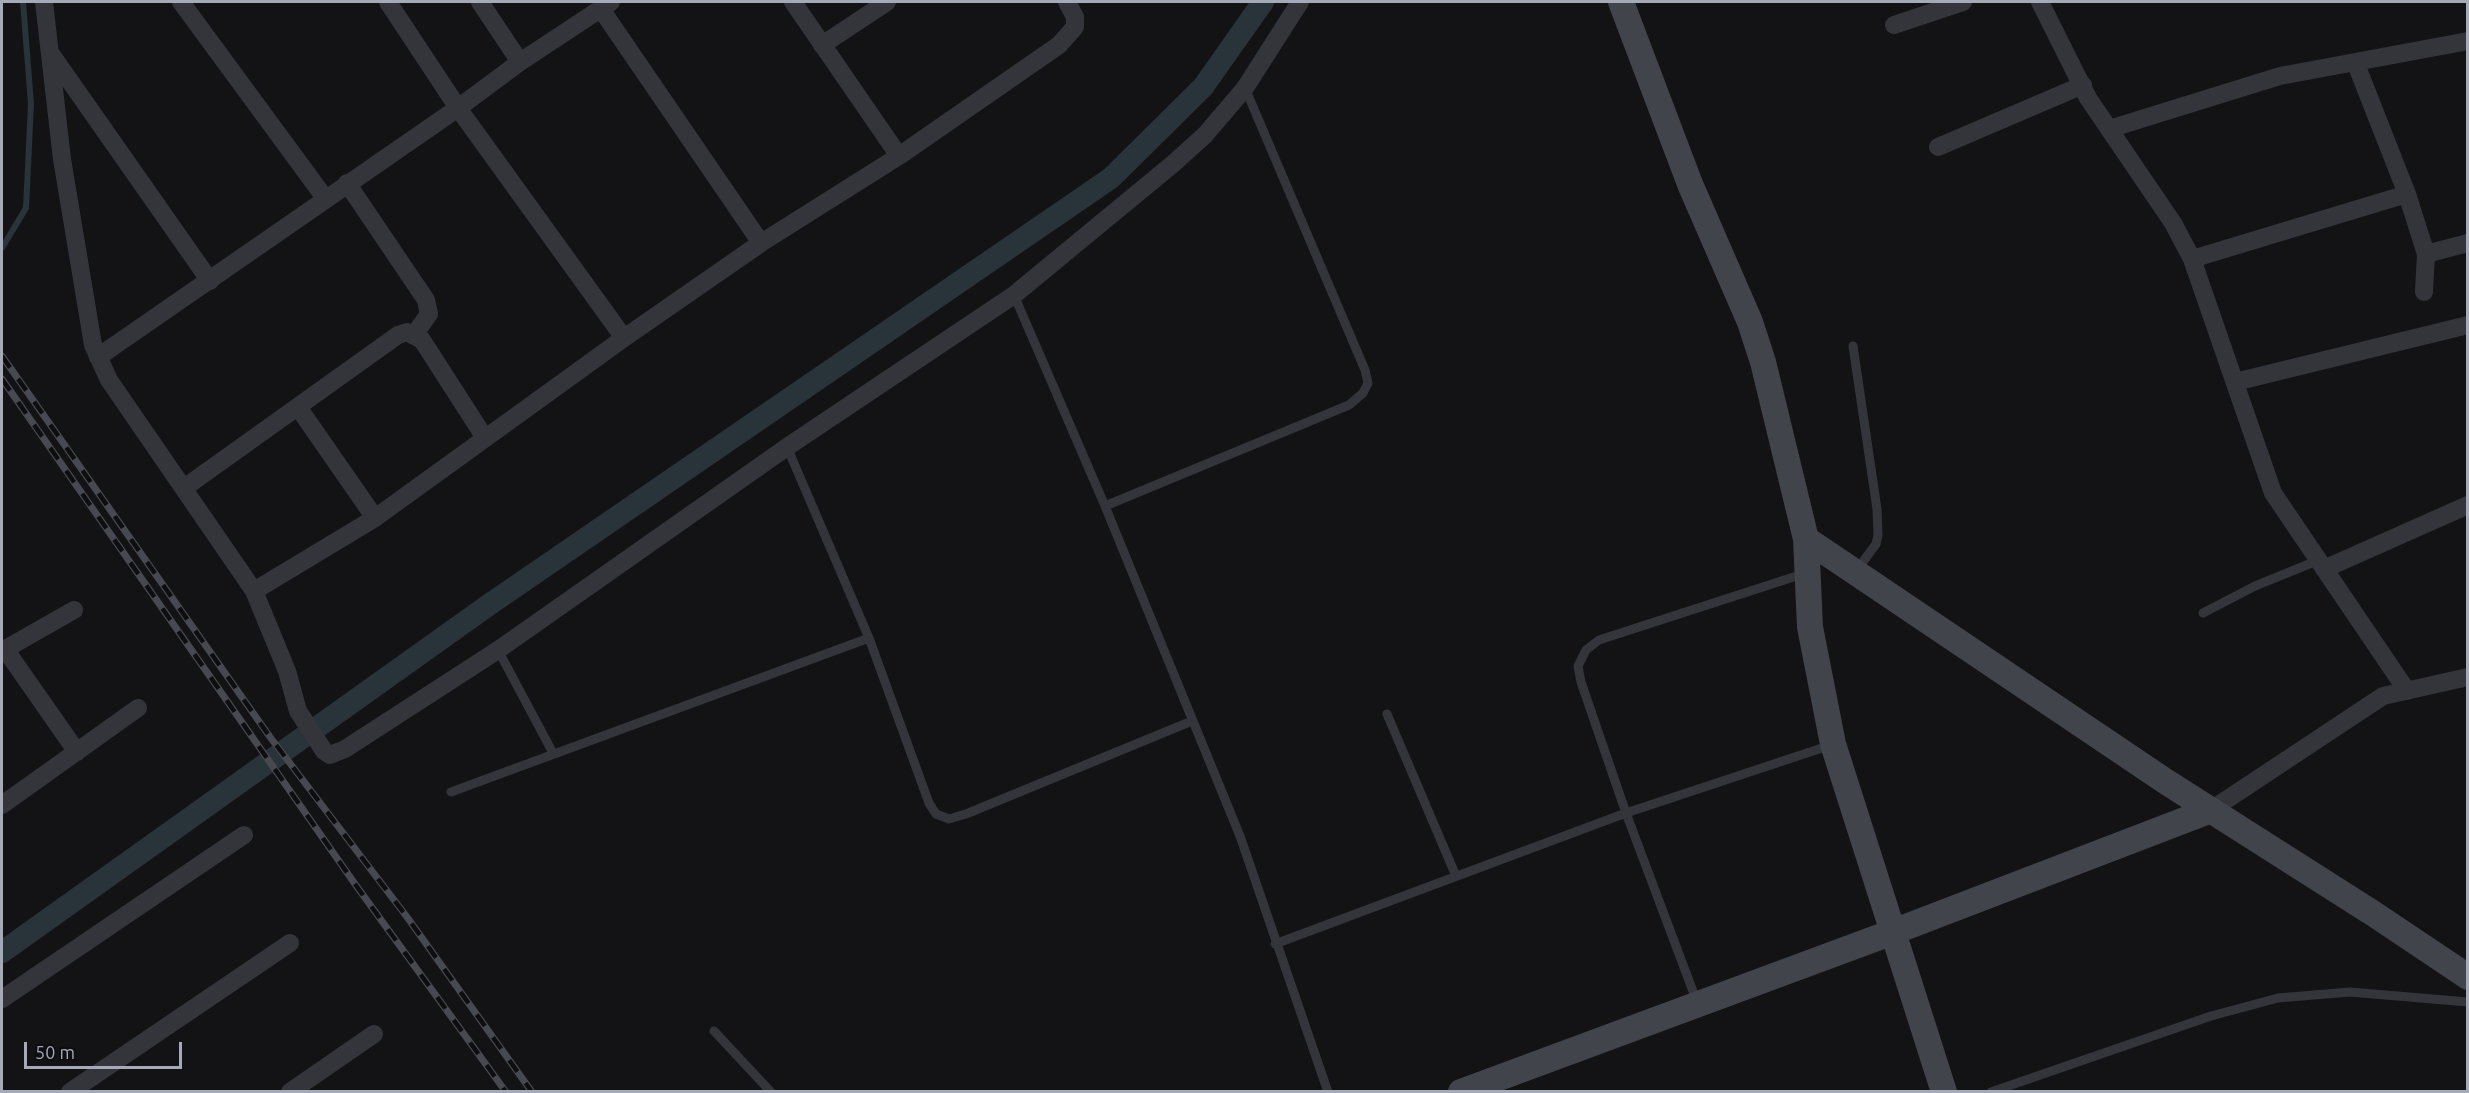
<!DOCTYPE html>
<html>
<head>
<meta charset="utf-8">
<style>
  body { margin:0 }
  #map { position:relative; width:2469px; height:1093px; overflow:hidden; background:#131316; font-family:Ubuntu,sans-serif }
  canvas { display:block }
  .frame { position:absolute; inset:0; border:3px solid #a4aab7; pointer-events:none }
  .scale { position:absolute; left:24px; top:1042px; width:158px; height:27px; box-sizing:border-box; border:3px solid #a4aab7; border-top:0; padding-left:8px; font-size:18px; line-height:21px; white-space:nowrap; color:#a4aab7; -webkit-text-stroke:4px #0e0e10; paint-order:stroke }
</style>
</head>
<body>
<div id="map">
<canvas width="2469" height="1093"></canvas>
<div class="frame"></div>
<div class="scale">50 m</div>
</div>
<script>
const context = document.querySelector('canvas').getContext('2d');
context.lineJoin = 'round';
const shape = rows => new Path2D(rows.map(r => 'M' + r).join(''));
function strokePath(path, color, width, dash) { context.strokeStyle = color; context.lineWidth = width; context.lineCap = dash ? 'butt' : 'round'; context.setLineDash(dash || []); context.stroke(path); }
const stream = shape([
  [2,248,26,208,31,104,23,2]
]);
const canal = shape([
  [2,952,490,604,1111,178,1203,87,1263,2]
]);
const lane = shape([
  [1014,295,1105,506,1240,836,1328,1092],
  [1853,346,1877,509,1878,535,1876,544,1857,570],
  [787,447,869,638,929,803,936,814,949,819,966,814,1192,721],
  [1105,506,1349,405,1363,393,1368,383,1365,370,1245,88],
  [2203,613,2255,586,2319,560],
  [498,650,553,753],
  [1387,714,1456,876],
  [451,792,869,638],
  [1275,944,1626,813,1581,682,1578,666,1586,650,1599,640,1806,573],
  [1697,1002,1626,813,1831,745],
  [714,1031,771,1092],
  [1991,1092,2211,1016,2278,998,2350,992,2468,1002]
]);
const street = shape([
  [44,2,62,159,93,345,109,380,254,591,287,671,298,711,324,751,330,755,345,749,498,650,787,447,1014,295,1174,163,1205,135,1245,88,1300,2],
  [181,2,325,198],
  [388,2,458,108,624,338],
  [480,2,520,62],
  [793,2,899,156],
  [2040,2,2088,98,2173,223,2192,259,2273,493,2407,691],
  [601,9,761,243],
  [1894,25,1963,2],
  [822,45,887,2],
  [51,54,210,281],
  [2356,64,2407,194,2426,254,2424,292],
  [2109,129,2280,76,2468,41],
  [1938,147,2083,85],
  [347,183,426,300,429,314,414,335],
  [2426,254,2468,243],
  [2192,259,2407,194],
  [98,357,458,108,520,62,611,2],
  [2235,382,2468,325],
  [298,407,375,518],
  [184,488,398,335,407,332,422,340,485,438],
  [2324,569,2468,505],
  [254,591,375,518,624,338,761,243,899,156,1059,45,1075,27,1075,17,1067,2],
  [5,649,77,752],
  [2,651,74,610],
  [2,805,138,708],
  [2211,810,2383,696,2468,677],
  [2,999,244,835],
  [70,1092,290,943],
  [290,1092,374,1034]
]);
const secondary = shape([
  [1621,2,1690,184,1750,322,1763,362,1806,539,1810,627,1833,744,1944,1092],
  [1806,539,2165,781,2374,914,2468,977],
  [1461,1092,1893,932,2211,810]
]);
const rail = shape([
  [2,356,270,737,407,917,532,1092],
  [2,379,355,884,506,1092]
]);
strokePath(stream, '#29333a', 6);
strokePath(canal, '#29333a', 22);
strokePath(lane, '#34353b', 9);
strokePath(street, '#34353b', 18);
strokePath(secondary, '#42444b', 26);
strokePath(rail, '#474950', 7);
strokePath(rail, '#0e0e10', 4.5, [14]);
</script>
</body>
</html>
